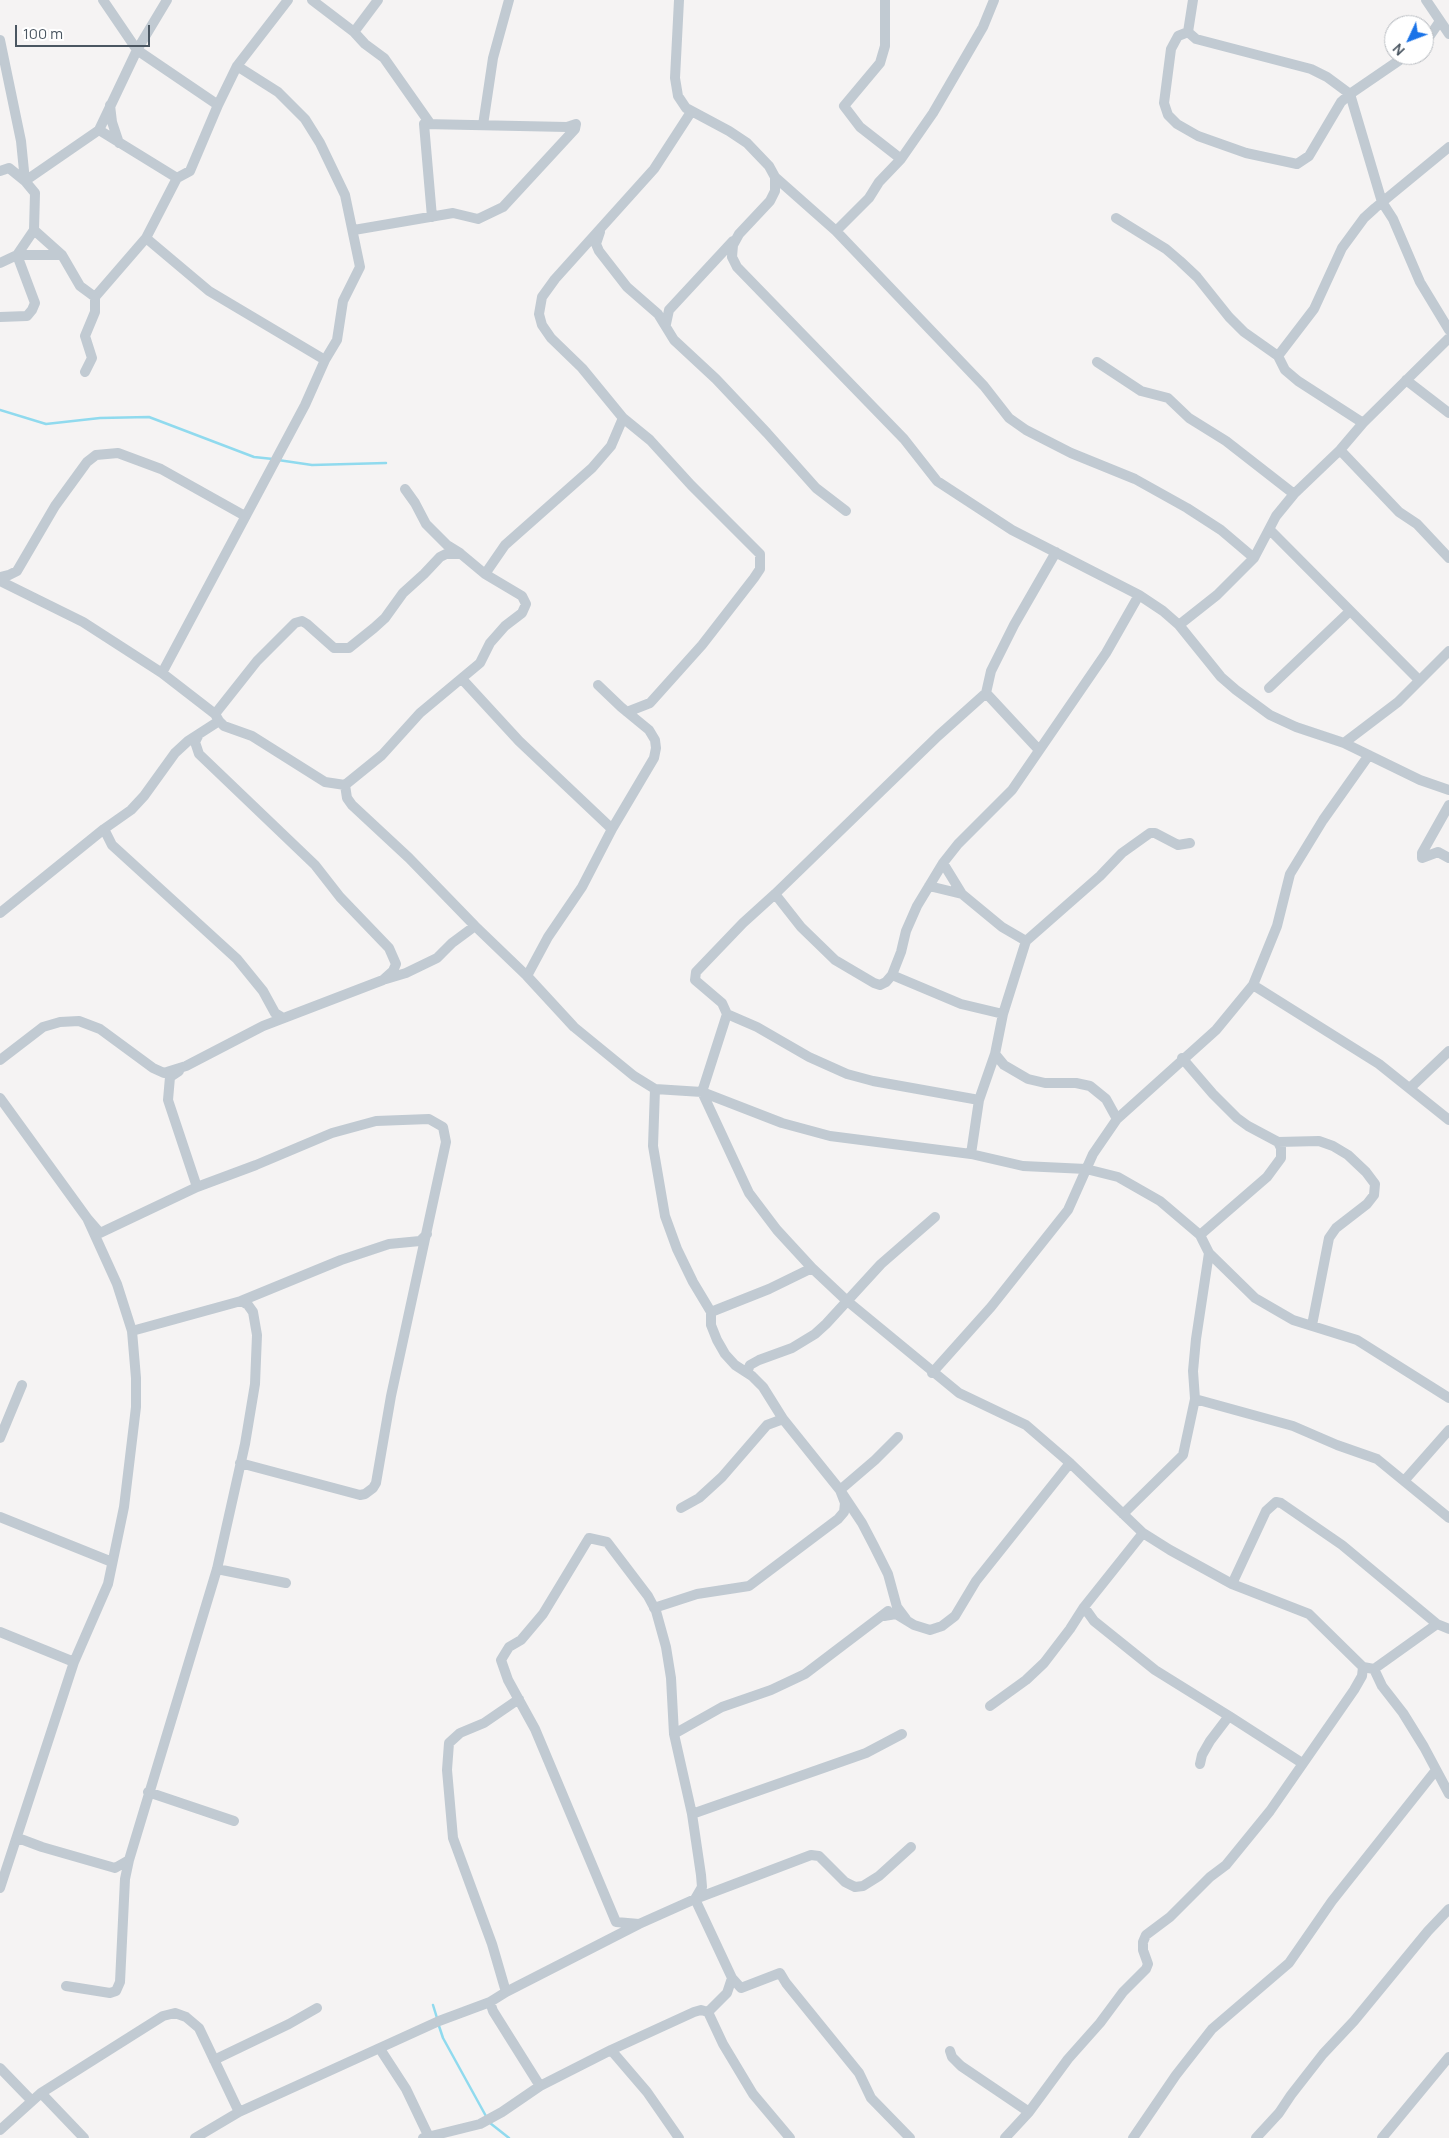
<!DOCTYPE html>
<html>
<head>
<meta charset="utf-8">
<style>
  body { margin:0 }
  #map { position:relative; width:1449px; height:2138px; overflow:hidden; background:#f5f3f3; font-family:Manrope,sans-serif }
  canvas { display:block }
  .north { position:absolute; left:1384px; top:15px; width:50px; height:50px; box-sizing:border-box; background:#fff; border:1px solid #b7bbc0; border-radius:50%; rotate:227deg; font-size:14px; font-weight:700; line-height:20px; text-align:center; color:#4a5661 }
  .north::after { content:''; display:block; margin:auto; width:18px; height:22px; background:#1a73e8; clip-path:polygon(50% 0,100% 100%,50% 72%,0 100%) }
  .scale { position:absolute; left:15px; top:25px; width:135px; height:22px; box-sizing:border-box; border:2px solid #4a5661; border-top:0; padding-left:6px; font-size:15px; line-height:18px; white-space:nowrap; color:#4a5661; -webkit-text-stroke:4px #fff; paint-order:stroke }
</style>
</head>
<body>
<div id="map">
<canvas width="1449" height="2138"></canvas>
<div class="north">N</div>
<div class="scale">100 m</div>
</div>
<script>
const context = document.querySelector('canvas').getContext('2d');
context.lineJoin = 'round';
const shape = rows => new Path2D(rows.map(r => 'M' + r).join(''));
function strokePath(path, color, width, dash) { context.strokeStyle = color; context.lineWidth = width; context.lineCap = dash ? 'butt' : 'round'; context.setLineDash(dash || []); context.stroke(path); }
const stream = shape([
  [0,410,46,424,100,418,149,417,254,457,273,459],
  [278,460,312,465,386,463],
  [433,2005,437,2018],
  [438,2023,443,2038,487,2118],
  [490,2123,509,2138]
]);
const street = shape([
  [103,0,137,50,218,105],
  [312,0,354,32,365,44,384,58,429,122,424,124,432,217],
  [679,0,675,78,678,96,686,108,729,131,747,143,769,166,775,177,836,231,984,386,1009,418,1026,430,1071,453,1135,479,1187,508,1221,530,1254,558],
  [885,0,885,46,880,63,844,106,860,127,901,159],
  [1193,0,1188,32,1196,39,1311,69,1327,77,1350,94,1382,202,1393,219,1420,282,1449,330],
  [1426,0,1449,34],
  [354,32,378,0],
  [1188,32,1178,36,1171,49,1164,103,1168,115,1177,124,1198,136,1246,153,1297,164,1309,156,1341,102,1350,94,1407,55],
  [0,40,21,141,25,181],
  [1424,41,1429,37,1440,21],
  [110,105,112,122,119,143],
  [424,124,567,127,576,124],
  [483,125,493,58,509,0],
  [99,130,177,178],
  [0,171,9,168,25,181,35,193,34,230,17,255],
  [775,177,775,191,770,201,739,234,733,245,732,257,737,267,904,439,937,481,1012,530,1139,595,1163,611,1179,625,1221,677,1236,690,1270,715,1296,727,1344,743,1420,780,1449,790],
  [25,181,99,130,137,50,167,0],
  [1116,218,1166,249,1180,261,1197,277,1229,317,1244,332,1278,356,1285,370,1298,381,1363,423],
  [34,230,62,255,80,286,95,297],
  [354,230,453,213,478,219,503,207,575,129,576,124],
  [836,231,869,198,879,182,901,159,933,113,983,27,994,0],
  [600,232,596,244,599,251,627,287,658,314,674,340,716,379,767,433,816,488,846,511],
  [146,238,209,291,325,360],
  [0,263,17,255,62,255],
  [0,317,27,316,32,310,35,303,17,255],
  [666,324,669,310,733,241],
  [1278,356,1314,309,1342,248,1364,218,1375,208,1449,147],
  [1097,362,1141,391,1168,398,1189,418,1226,441,1294,494],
  [85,372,92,358,85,336,95,312,95,297,146,238,177,178,190,171,218,105,237,66,288,0],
  [1406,380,1449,413],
  [1340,450,1399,512,1417,524,1449,558],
  [405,489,415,503,426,524,447,545,460,553],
  [1270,530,1418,679],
  [485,574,505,545,592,468,611,446,623,418],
  [0,577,9,575,17,571,55,506,87,462,96,455,118,453,161,469,245,516],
  [0,581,83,622,162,673,215,714,219,721,188,741,175,753,144,796,131,810,104,829,0,913],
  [1179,625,1217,595,1254,558,1276,516,1294,494,1340,450,1363,423,1449,338],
  [162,673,305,405,325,360,337,340,343,301,360,267,345,195,320,143,305,119,278,92,237,66],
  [462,679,519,741,612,829],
  [598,685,621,707,649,730,655,740,656,748,654,758,612,829,582,887,548,937,527,976,574,1027,634,1076,655,1089,702,1092,782,1123,830,1136,971,1154,1023,1166,1086,1169,1118,1177,1160,1201,1200,1235,1209,1253,1255,1298,1293,1320,1357,1340,1449,1398],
  [1269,688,1350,611],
  [986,693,1039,750],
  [627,712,650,703,702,645,754,578,760,569,760,554,691,485,650,440,623,418,582,368,551,338,542,325,539,314,542,297,555,279,654,169,691,112],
  [215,714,257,661,295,623,302,621,307,624,334,648,349,648,374,628,385,618,403,593,424,574,440,557,446,554,461,554,485,574,522,596,526,604,522,613,505,626,490,643,480,663,420,713,382,755,345,785,325,782,252,736,224,726,219,721],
  [1344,743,1398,702,1449,651],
  [345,785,347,798,352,805,409,858,475,926,527,976],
  [1449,805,1422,853,1422,858,1438,852,1449,858],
  [104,829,112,845,237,959,263,991,275,1013,283,1018],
  [943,863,962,894,1002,927,1026,941],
  [929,886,962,894],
  [775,894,801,927,835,960,874,983,880,985,886,982,892,975,901,952,906,931,917,906,943,863,958,844,1012,790,1106,653,1139,595],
  [892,975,961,1004,1003,1014],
  [386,979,406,973,437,958,452,943,475,926],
  [1253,985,1379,1064,1449,1120],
  [727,1014,702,1092,749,1193,777,1230,812,1268,846,1300,959,1393,1026,1425,1070,1463,1143,1533,1170,1550,1232,1584,1309,1614,1363,1667,1374,1669,1382,1686,1403,1713,1424,1747,1449,1794],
  [995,1054,1004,1065,1028,1079,1045,1083,1076,1083,1090,1086,1106,1099,1117,1119],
  [1182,1058,1213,1094,1237,1118,1248,1126,1278,1142,1319,1141,1333,1146,1348,1155,1366,1172,1375,1184,1374,1195,1367,1204,1336,1228,1329,1238,1312,1325],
  [0,1060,43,1027,60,1022,79,1021,100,1029,153,1068,164,1073,170,1071,186,1066,263,1026,383,980,393,971,396,964,389,948,340,897,315,865,199,754,195,742,198,736],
  [179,1071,170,1077,168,1100,197,1187],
  [1410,1088,1449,1051],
  [655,1089,653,1146,665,1216,677,1249,693,1282,711,1312,711,1325,717,1340,725,1354,735,1365,752,1376,763,1387,783,1419,840,1490,862,1523,874,1546,888,1574,897,1607,906,1619],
  [0,1098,87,1218,117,1284,132,1331,136,1378,136,1407,124,1507,108,1584,74,1662,0,1888],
  [979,1100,873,1081,847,1074,809,1057,757,1027,727,1014,722,1003,695,980,696,972,743,923,775,894,938,736,986,693,991,671,1014,625,1056,552],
  [971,1154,979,1100,995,1054,1003,1014,1026,941,1100,876,1122,853,1150,833,1155,833,1178,845,1190,843],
  [87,1218,100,1233,197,1187,256,1165,332,1133,376,1121,429,1119,443,1127,446,1142,391,1396,376,1483,373,1488,365,1494,360,1495,240,1463],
  [1200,1235,1267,1177,1281,1158,1281,1148,1278,1142],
  [711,1312,769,1289,812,1268],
  [132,1331,241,1301,341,1260,389,1244,420,1241,427,1234],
  [747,1372,750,1365,759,1360,792,1348,815,1334,826,1324,881,1264,935,1217],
  [932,1373,991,1307,1068,1210,1093,1154,1117,1119,1216,1030,1253,985,1277,926,1290,874,1323,820,1369,755],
  [1195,1399,1293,1426,1337,1445,1377,1459,1449,1518],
  [0,1438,22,1385],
  [1404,1481,1449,1430],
  [681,1508,699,1498,722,1477,767,1425,783,1419],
  [1123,1514,1183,1455,1195,1399,1193,1371,1196,1339,1209,1253],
  [0,1517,112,1562],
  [217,1569,286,1583],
  [1232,1584,1266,1511,1276,1502,1281,1503,1342,1545,1437,1624,1449,1629],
  [1084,1607,1094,1621,1155,1670,1229,1716,1210,1741,1202,1755,1200,1764],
  [654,1608,697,1594,749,1586,838,1519,844,1512,845,1503,840,1490,875,1460,898,1437],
  [884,1616,896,1614,914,1625,930,1630,942,1626,955,1616,976,1581,1070,1463],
  [0,1632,74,1662],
  [1374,1669,1437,1624],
  [990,1706,1026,1680,1044,1663,1070,1629,1084,1607,1143,1533],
  [1229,1716,1302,1763],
  [674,1734,722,1707,771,1690,805,1674,888,1611],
  [148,1792,234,1821],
  [692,1814,866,1753,902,1734],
  [18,1838,42,1847,115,1868,129,1860],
  [639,1924,616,1922,535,1729,508,1680,501,1660,509,1647,521,1640,543,1614,589,1538,607,1542,648,1596,656,1611,666,1647,671,1678,674,1734,692,1814,701,1875,702,1887,695,1899,732,1978,741,1988,780,1973,786,1983,859,2073,871,2098,910,2138],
  [732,1978,727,1993,708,2012,723,2044,753,2094,790,2138],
  [66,1986,110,1993,116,1991,120,1982,125,1879,129,1860,217,1569,245,1444,255,1384,257,1335,253,1312,248,1305,241,1301],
  [506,1992,492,1944,453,1838,447,1770,449,1743,460,1733,484,1723,519,1699],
  [380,2049,406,2089,428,2135],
  [611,2050,647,2092,679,2138],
  [950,2051,952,2057,961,2066,1029,2112],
  [214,2060,289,2024,317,2008],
  [0,2068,31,2100],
  [540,2086,611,2050,694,2012,701,2010,708,2012],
  [41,2093,84,2138],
  [0,2130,41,2093,163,2016,175,2013,186,2017,199,2028,239,2112],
  [195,2138,239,2112,439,2021,490,2002],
  [423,2138,480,2124,502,2112,540,2086,493,2011,490,2002,506,1992,639,1924,695,1899,811,1855,819,1856,845,1882,855,1887,863,1886,879,1876,911,1847],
  [1005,2138,1029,2112,1068,2059,1100,2023,1123,1992,1146,1969,1148,1964,1143,1950,1143,1942,1146,1935,1170,1917,1210,1877,1226,1865,1270,1811,1354,1690,1362,1676,1363,1667],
  [1133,2138,1176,2075,1212,2029,1289,1963,1332,1901,1436,1770],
  [1256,2138,1279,2113,1291,2095,1323,2054,1354,2021,1428,1931,1449,1909],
  [1382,2138,1449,2057]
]);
strokePath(stream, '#90daee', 2.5);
strokePath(street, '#c1cad2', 10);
</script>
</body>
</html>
